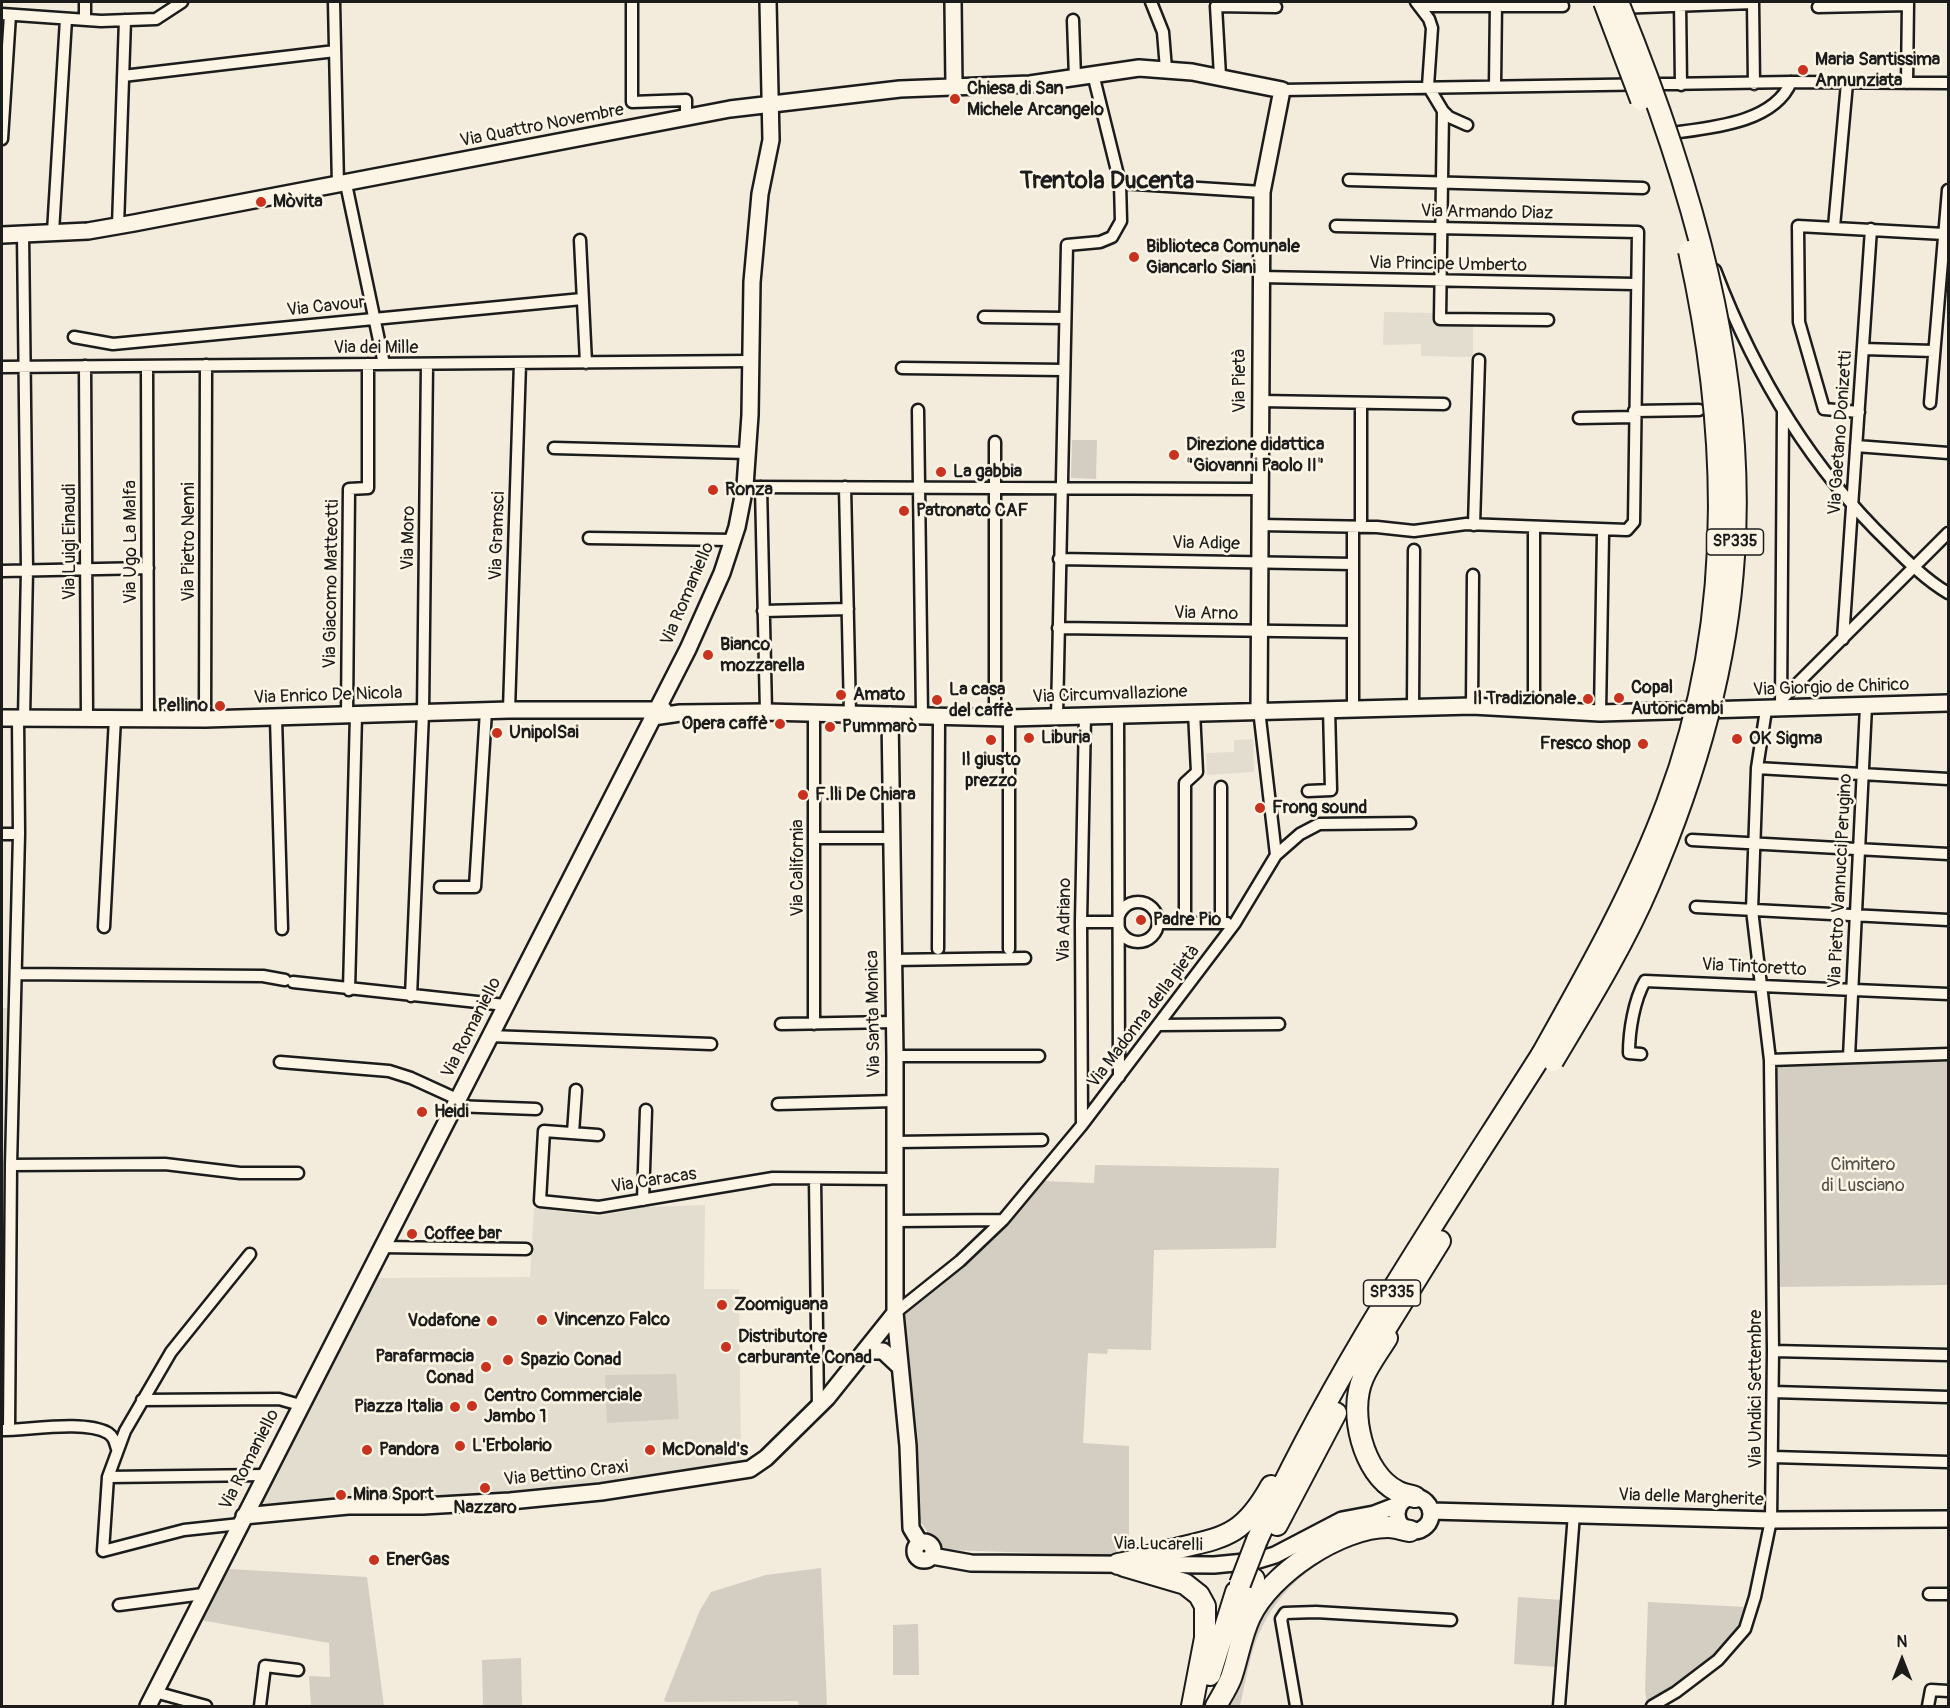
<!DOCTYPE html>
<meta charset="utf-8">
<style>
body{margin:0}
#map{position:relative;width:1950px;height:1708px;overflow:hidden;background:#f3ecdd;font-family:Pangolin,sans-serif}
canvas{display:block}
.frame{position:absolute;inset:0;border:3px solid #1c1c1c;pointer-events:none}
.north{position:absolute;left:1872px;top:1630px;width:60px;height:60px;-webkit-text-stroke:4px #fcf5e5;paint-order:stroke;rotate:0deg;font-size:16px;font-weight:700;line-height:24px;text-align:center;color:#1c1c1c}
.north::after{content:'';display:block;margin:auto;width:21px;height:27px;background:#1c1c1c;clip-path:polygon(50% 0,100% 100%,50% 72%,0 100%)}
</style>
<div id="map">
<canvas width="1950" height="1708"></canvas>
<div class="frame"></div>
<div class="north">N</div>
</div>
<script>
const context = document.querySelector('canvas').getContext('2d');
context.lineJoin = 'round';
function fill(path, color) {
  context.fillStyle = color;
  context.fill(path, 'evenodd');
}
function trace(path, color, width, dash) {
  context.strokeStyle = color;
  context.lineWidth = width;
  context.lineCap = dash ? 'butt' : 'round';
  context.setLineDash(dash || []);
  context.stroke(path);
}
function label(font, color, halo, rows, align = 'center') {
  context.font = font + ' Pangolin,sans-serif';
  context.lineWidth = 5;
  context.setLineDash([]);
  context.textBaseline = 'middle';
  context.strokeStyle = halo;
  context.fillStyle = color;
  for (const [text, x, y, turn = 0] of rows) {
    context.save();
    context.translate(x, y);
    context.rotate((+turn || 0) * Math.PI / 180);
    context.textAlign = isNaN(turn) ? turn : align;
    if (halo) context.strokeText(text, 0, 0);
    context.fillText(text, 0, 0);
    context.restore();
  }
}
fill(new Path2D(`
 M1384 312 1434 313 1435 323 1473 324V357L1421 356V344L1383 345Z
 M1253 739 1254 772 1207 775 1206 753 1234 752V740Z
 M2 1008H10L7 1166H2Z
 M705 1205 704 1289H739L741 1466 510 1497 263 1507 258 1500 375 1278 530 1277 534 1208 598 1216 646 1207Z`), '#e3ddcf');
fill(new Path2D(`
 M1072 440H1097L1096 479 1071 478Z
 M1948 1060V1285L1778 1287 1777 1066Z
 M1095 1165 1279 1168 1276 1248 1154 1250 1151 1350 1108 1349 1107 1354 1088 1353 1083 1443 1129 1446V1556L948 1550 935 1543 918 1518 915 1442 902 1316 989 1239 1043 1181 1094 1183Z
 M676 1374 679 1419 607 1423 605 1375Z
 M1375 1535C1326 1554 1285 1581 1262 1627 1250 1650 1246 1681 1240 1706H1222L1266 1598 1327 1551Z
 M821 1568 827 1706H799L798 1701 666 1702 664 1700 700 1610 711 1592 766 1575Z
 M229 1569 367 1577 384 1706H311L309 1676 330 1677 329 1643 200 1620Z
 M1518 1597 1562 1600 1557 1667 1514 1664Z
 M1648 1602 1746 1607C1732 1651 1687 1683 1647 1704L1645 1690Z
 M918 1624 919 1675H893V1625Z
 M521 1658 522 1706H483L482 1660Z`), '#d3cec1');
const street = new Path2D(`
 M334 2 338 185
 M632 2V102L686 100V118
 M1151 2 1163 32 1166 69
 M1416 2 1429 19 1432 28 1428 86
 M1680 2 1681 85
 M1753 2 1754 84
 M1419 6H1563
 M1818 7 1908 5
 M1617 8 1753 3
 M2 14 101 21 156 19 182 2
 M85 19V2
 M1073 20 1075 78
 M123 76 335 51
 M1220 76 1216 6 1276 7
 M1907 83 1908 2
 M1428 86 1443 111 1440 319 1548 320
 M1495 86 1496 2
 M1282 90 1791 82 1948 83
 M1443 111 1449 117 1467 125
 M1665 134C1705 128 1773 125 1791 82
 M2 139 10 15
 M1349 180 1643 188
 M1120 183 1262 192
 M346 184 384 364
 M118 226 125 20
 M1834 227 1847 83
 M53 232 66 19
 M23 234 27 570 24 718
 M580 240 586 363
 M1715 270C1754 373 1809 466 1889 543 1907 561 1926 580 1948 593
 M1260 277 1635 284
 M984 317 1064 318
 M74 337 113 344 582 299
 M1863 349 1934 351
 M85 366 87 718
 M147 366 148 718
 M2 367 751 361
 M902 368 1063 370
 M1260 401 1444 404
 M1361 403V527
 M1930 403 1948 190
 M918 410 922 716
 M1634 411 1699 410
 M1859 412 1824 409 1799 322 1798 226 1944 234
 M1579 418 1635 417
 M995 442V718
 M1856 446 1948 453
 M554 448 747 453
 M744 487 1259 489
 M761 487 766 712
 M845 487 850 714
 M1259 525 1377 527 1414 531 1466 524 1627 530 1634 522 1638 232 1336 226
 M1474 525 1479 360
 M589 538 732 540
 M1059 559 1353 564
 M2 571 148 568
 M763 611 848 609
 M1058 628 1353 632
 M1843 639 1871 229
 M1781 700 1948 533
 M1413 706 1414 550
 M1472 706 1473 575
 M1353 708V527
 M1781 709 1783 412
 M509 710 520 363
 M1534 710V527
 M814 713V1024
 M1600 713 1603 534
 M1118 714 1119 1077
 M347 715 349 489 368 488V364
 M1057 716 1067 245 1100 242 1112 237 1121 221 1120 183 1093 74
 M276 718 282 929
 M205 719 206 365
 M1757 768 1948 779
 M1221 787V923
 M1308 791 1331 790 1329 708
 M2 834H19
 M814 838H893
 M1692 840 1948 854
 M1276 855 1300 834 1319 824 1410 823
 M440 887H475L486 711
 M1118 922a20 20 0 1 1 40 0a20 20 0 1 1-40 0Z
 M1696 907 1948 920
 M1081 922H1118
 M1158 923H1227
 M1185 923V783L1197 772 1194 712
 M104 927 115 718
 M938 949 939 717
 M1009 949V718
 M892 960 1025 958
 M17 974 263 976 285 980
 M293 982 505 1005
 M349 990 356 715
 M411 996 423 713 427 364
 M781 1024 894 1022
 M1158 1025 1279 1024
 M489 1036 711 1044
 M1641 1054 1629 1053C1629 1031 1634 1000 1645 981L1948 994
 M895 1056H1039
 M1849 1057 1866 706
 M1770 1060 1948 1054
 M280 1062 389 1071 411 1078 457 1099
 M778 1104 895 1101
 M453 1106 536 1109
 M1082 1125 1081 922 1085 715
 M573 1133 576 1090
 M598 1135 544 1131 540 1201 599 1207 773 1178 896 1179
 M895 1142 1042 1140
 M11 1165 165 1164 240 1173H298
 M815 1179 818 1407
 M643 1200 646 1110
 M896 1221 1003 1220
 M381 1247 526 1249
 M895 1313 960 1261 1003 1220 1082 1125 1235 923 1276 855 1259 710
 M1773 1351 1948 1355
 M1773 1392 1948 1397
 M142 1400 279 1399 300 1405
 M2 1430C29 1430 84 1420 108 1433 114 1437 115 1442 117 1449
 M9 1430 11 1165 19 834 18 718
 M1773 1457 1948 1462
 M108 1477 265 1475
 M240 1524 184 1530 103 1551 108 1477 125 1431 171 1352 250 1254
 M1929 1594H1948
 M119 1605 203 1594
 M155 1692 206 1706
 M260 1706 265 1666 298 1670
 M1296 1706 1281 1619 1285 1613 1316 1612 1451 1620
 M1559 1706 1574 1514
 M1652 1706 1676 1692 1718 1660 1745 1629 1755 1597 1771 1520 1773 1351 1770 1060 1752 910 1757 768 1766 710
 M1928 1706 1931 1690 1948 1691`);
const secondary = new Path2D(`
 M953 2 954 86
 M2 235 88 231 134 223 730 109 900 89 1030 84 1139 68 1192 72 1282 90 1262 192 1259 710
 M890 715 895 1056V1313L908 1446 911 1528 920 1543
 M653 717 680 713 766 712 1009 718 1472 706 1600 713 1948 703
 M2 718 205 719 509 710H664
 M866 1351H883L900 1367
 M1397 1514a17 17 0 1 1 34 0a17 17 0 1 1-34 0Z
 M1431 1511 1771 1520 1948 1519
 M244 1516 348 1506H423L510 1501 601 1492 750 1469 766 1458 827 1398 895 1313
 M915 1551a9 9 0 1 1 18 0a9 9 0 1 1-18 0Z
 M932 1556 971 1563 1214 1565 1255 1561 1275 1555 1342 1520 1374 1514 1400 1504
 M148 1706 688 649 722 573 737 527 745 486 750 415 752 282 760 194 771 140 768 2`);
const highway = new Path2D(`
 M1387 1338C1379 1351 1369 1364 1363 1378 1348 1412 1363 1474 1397 1491 1402 1494 1409 1495 1415 1497
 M1375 1346 1440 1241
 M1277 1525 1336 1413
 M1257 1540C1334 1369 1442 1212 1542 1054
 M1118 1564C1137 1561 1149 1555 1167 1551 1221 1537 1241 1540 1271 1486
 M1124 1566 1185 1584 1199 1595 1205 1606V1638L1192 1706
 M1241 1615 1254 1579
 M1210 1675 1236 1592
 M1216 1706C1221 1697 1227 1688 1231 1678 1238 1658 1241 1636 1250 1617 1270 1574 1340 1527 1388 1527 1395 1527 1403 1530 1410 1531`);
trace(street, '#1c1c1c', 15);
trace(secondary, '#1c1c1c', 20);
trace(highway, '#1c1c1c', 24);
trace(street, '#fcf5e5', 10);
trace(secondary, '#fcf5e5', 15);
trace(highway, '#fcf5e5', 20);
const highwayBridge = new Path2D(`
 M1604 2 1641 100
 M1542 1054C1588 972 1634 891 1667 803 1735 624 1730 435 1689 251
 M1553 1061C1587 1004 1623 946 1649 885 1694 781 1727 669 1734 556 1747 365 1689 176 1618 2
 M1240 1584 1257 1540`);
trace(highwayBridge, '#1c1c1c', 24, []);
trace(highwayBridge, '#fcf5e5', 20);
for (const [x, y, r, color] of [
 [1803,70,6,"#c8321e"],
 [955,99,6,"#c8321e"],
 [261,202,6,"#c8321e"],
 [1134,257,6,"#c8321e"],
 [1174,455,6,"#c8321e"],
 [941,472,6,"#c8321e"],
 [713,490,6,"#c8321e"],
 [904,511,6,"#c8321e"],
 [708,655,6,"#c8321e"],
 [841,695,6,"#c8321e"],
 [1619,698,6,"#c8321e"],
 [1588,699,6,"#c8321e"],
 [937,700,6,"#c8321e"],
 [220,706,6,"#c8321e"],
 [780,724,6,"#c8321e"],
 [830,727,6,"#c8321e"],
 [497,733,6,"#c8321e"],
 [1029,738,6,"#c8321e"],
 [1737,739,6,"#c8321e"],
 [991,740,6,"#c8321e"],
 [1643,744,6,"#c8321e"],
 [803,795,6,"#c8321e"],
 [1260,808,6,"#c8321e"],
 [1141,920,6,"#c8321e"],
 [422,1112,6,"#c8321e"],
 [412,1234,6,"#c8321e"],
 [722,1305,6,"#c8321e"],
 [542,1320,6,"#c8321e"],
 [492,1321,6,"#c8321e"],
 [726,1347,6,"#c8321e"],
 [508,1360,6,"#c8321e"],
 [486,1367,6,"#c8321e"],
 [472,1406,6,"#c8321e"],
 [455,1407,6,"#c8321e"],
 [460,1446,6,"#c8321e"],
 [367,1450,6,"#c8321e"],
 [650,1450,6,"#c8321e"],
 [485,1488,6,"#c8321e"],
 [341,1495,6,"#c8321e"],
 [374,1560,6,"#c8321e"]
]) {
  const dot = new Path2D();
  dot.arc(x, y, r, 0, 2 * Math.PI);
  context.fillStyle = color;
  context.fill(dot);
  trace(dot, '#fcf5e5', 2);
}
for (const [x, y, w] of [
 [1735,542,57],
 [1392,1293,57]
]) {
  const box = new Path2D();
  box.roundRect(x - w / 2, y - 13, w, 26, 4.5);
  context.fillStyle = '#fcf5e5';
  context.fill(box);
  trace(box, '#1c1c1c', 1.5);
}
label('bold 16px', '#1c1c1c', null, [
 ["SP335",1735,542],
 ["SP335",1392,1293]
]);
label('bold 18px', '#1c1c1c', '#fcf5e5', [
 ["Maria Santissima",1815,60],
 ["Annunziata",1815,81],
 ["Chiesa di San",967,89],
 ["Michele Arcangelo",967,110],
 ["Mòvita",273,202],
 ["Biblioteca Comunale",1146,247],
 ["Giancarlo Siani",1146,268],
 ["Direzione didattica",1186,445],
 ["\"Giovanni Paolo II\"",1186,466],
 ["La gabbia",953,472],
 ["Ronza",725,490],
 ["Patronato CAF",916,511],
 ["Bianco",720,645],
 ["mozzarella",720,666],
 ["Copal",1631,688],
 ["Autoricambi",1631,709],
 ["La casa",949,690],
 ["del caffè",949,711],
 ["Amato",853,695],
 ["Il Tradizionale",1576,699,"right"],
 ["Pellino",208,706,"right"],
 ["Opera caffè",768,724,"right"],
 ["Pummarò",842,727],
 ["UnipolSai",509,733],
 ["Liburia",1041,738],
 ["OK Sigma",1749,739],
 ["Fresco shop",1631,744,"right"],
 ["Il giusto",991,760,"center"],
 ["prezzo",991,781,"center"],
 ["F.lli De Chiara",815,795],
 ["Frong sound",1272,808],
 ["Padre Pio",1153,920],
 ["Heidi",434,1112],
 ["Coffee bar",424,1234],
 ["Zoomiguana",734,1305],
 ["Vincenzo Falco",554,1320],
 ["Vodafone",480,1321,"right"],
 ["Distributore",738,1337],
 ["carburante Conad",738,1358],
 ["Parafarmacia",474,1357,"right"],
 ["Conad",474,1378,"right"],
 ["Spazio Conad",520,1360],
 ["Centro Commerciale",484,1396],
 ["Jambo 1",484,1417],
 ["Piazza Italia",443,1407,"right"],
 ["L'Erbolario",472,1446],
 ["Pandora",379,1450],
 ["McDonald's",662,1450],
 ["Mina Sport",353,1495],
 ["Nazzaro",485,1508,"center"],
 ["EnerGas",386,1560]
], 'left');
label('18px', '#1c1c1c', '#fcf5e5', [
 ["Via Quattro Novembre",542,126,-11],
 ["Via Armando Diaz",1487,213,1],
 ["Via Principe Umberto",1448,265,1],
 ["Via Cavour",326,307,-6],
 ["Via dei Mille",376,348],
 ["Via Pietà",1240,381,-90],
 ["Via Gaetano Donizetti",1841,433,-86],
 ["Via Gramsci",498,536,-88],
 ["Via Moro",409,538,-89],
 ["Via Luigi Einaudi",70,542,-90],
 ["Via Ugo La Malfa",131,542,-90],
 ["Via Pietro Nenni",189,542,-90],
 ["Via Adige",1206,544,1],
 ["Via Giacomo Matteotti",332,584,-89],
 ["Via Romaniello",688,594,-67],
 ["Via Arno",1206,614,1],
 ["Via Giorgio de Chirico",1831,688,-2],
 ["Via Circumvallazione",1110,695,-2],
 ["Via Enrico De Nicola",328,696,-2],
 ["Via California",798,868,-90],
 ["Via Pietro Vannucci Perugino",1841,881,-87],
 ["Via Adriano",1065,920,-89],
 ["Via Tintoretto",1754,968,3],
 ["Via Santa Monica",874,1014,-91],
 ["Via Madonna della pietà",1144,1017,-53],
 ["Via Romaniello",472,1028,-63],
 ["Via Caracas",654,1181,-9],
 ["Via Undici Settembre",1756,1389,-90],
 ["Via Romaniello",250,1460,-63],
 ["Via Bettino Craxi",566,1474,-6],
 ["Via delle Margherite",1691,1498,2],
 ["Via Lucarelli",1158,1545,1]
]);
label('18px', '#53514e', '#fcf5e5', [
 ["Cimitero",1863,1165],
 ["di Lusciano",1863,1186]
]);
label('bold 24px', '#1c1c1c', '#fcf5e5', [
 ["Trentola Ducenta",1107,182]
]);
</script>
